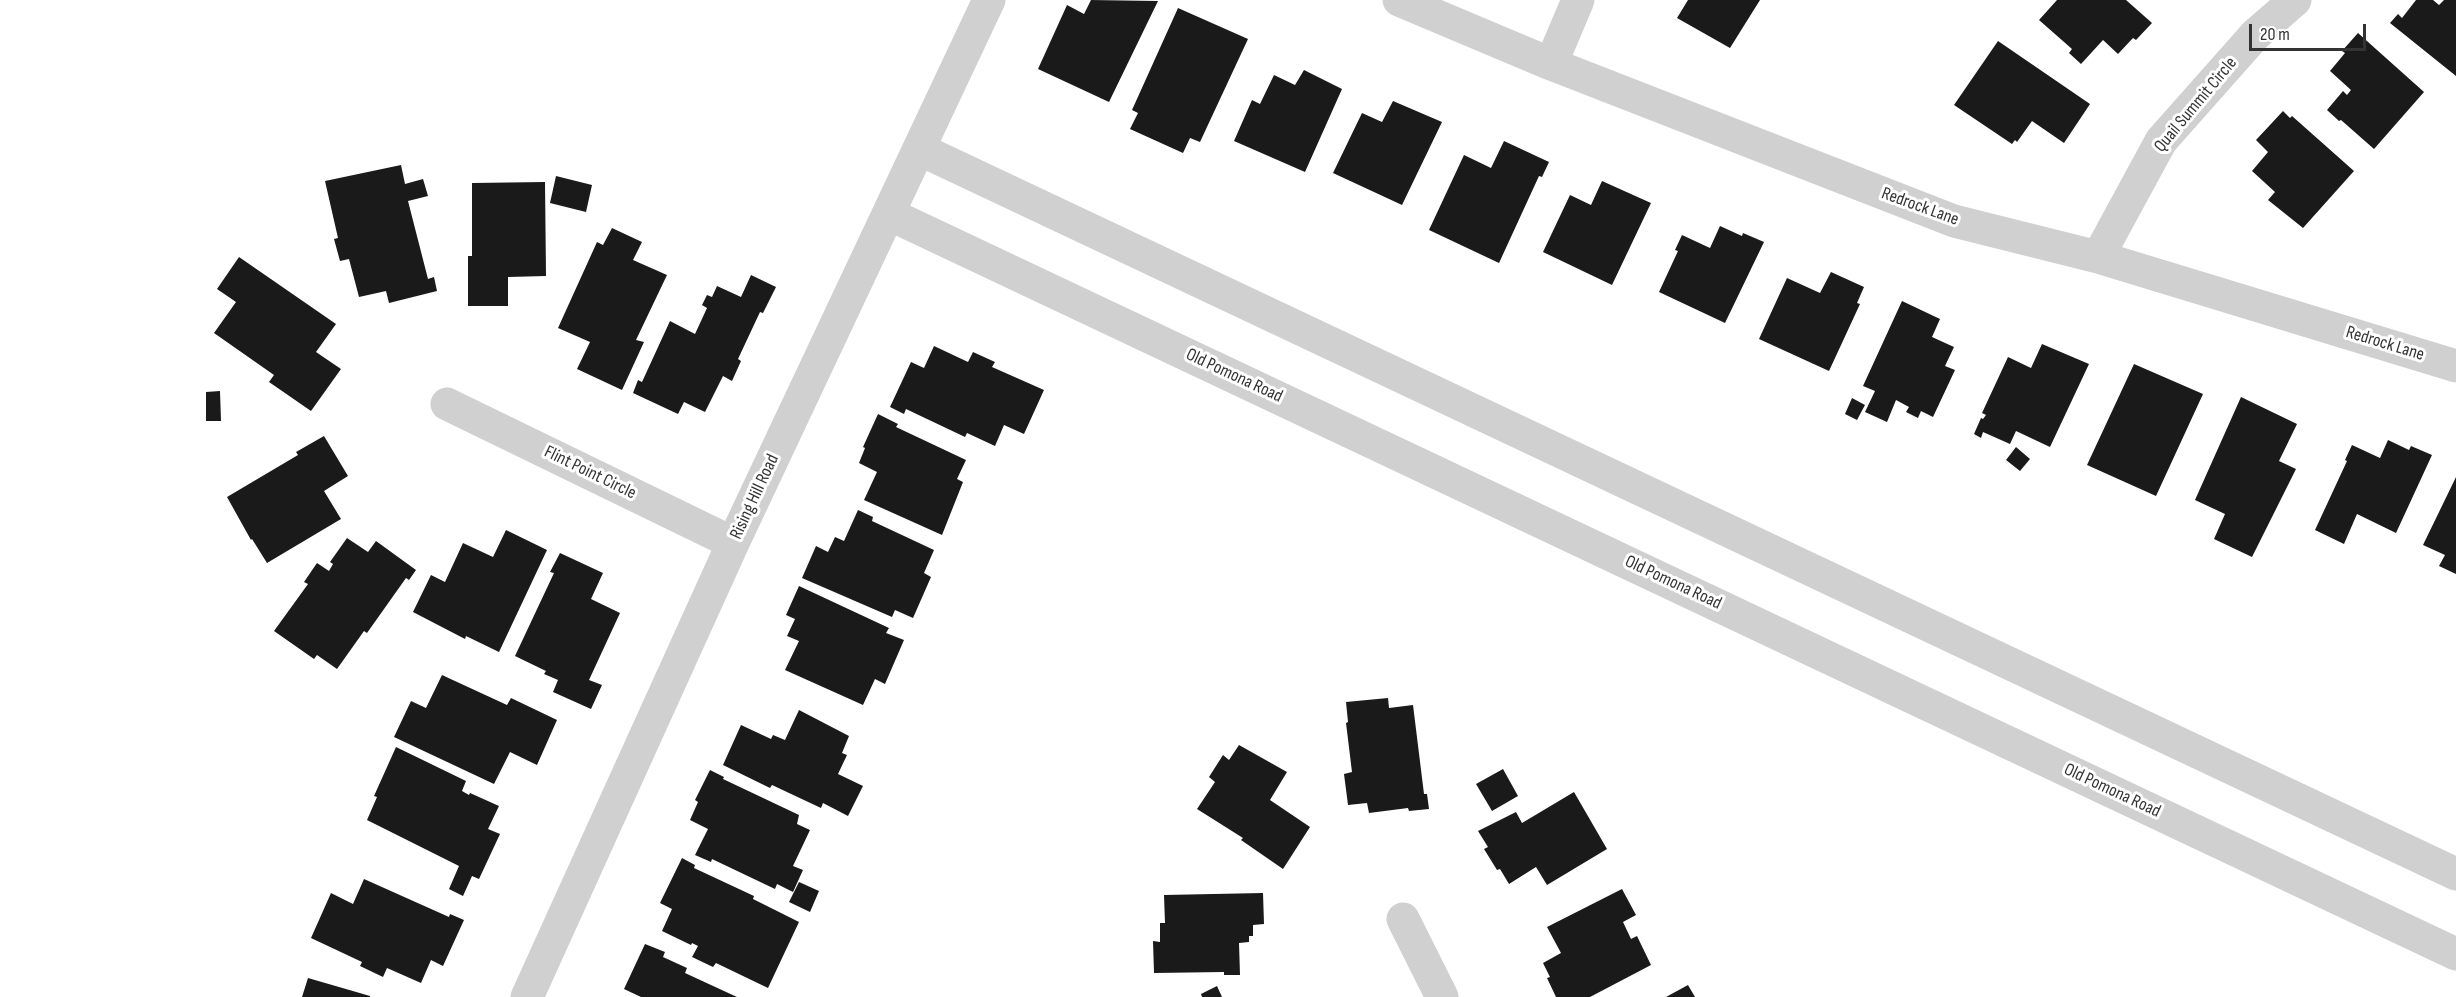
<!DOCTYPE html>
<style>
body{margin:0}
#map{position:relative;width:2456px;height:997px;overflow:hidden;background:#fff;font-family:"Sofia Sans Condensed",sans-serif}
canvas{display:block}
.scale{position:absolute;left:2249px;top:24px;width:117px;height:27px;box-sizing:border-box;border:3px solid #333;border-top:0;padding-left:8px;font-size:18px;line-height:21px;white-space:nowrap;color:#333;-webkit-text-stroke:4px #fff;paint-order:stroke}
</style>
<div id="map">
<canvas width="2456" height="997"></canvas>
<div class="scale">20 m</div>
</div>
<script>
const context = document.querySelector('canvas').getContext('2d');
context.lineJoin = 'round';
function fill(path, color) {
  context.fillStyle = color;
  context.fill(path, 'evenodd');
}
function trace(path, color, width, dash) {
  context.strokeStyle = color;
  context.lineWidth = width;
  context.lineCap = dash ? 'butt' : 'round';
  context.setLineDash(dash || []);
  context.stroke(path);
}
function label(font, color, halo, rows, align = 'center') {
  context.font = font + ' "Sofia Sans Condensed",sans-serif';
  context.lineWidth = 6;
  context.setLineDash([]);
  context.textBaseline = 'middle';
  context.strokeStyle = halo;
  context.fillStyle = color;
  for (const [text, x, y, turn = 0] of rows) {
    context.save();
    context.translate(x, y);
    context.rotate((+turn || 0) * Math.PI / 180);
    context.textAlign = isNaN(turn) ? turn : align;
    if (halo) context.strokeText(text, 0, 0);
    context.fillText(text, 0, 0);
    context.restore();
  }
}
fill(new Path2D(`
 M1091 0 1158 1 1109 102 1038 69 1067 5 1084 14Z
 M1688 0H1760L1730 48 1677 18Z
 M2057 0H2126L2152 23 2136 40 2133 38 2118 54 2103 40 2081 64 2069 53 2072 49 2039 20Z
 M2416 0H2433L2439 5 2444 0H2456V76L2390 23 2398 14 2402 18Z
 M1178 8 1248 39 1200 142 1190 138 1183 153 1130 129 1138 113 1132 110Z
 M2358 33 2424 92 2374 149 2341 120 2339 121 2327 110 2343 91 2347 95 2351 90 2330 71 2345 53 2342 51Z
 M1998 41 2090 104 2064 143 2032 121 2017 142 2015 140 2012 144 1954 105Z
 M1304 70 1342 89 1305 172 1234 141 1252 100 1260 104 1274 75 1295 85Z
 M1393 101 1442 122 1402 205 1333 173 1362 113 1382 122Z
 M2283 111 2290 118 2292 116 2354 171 2303 228 2268 200 2275 192 2252 171 2268 152 2256 140Z
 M1504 141 1549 162 1542 177 1539 176 1499 263 1429 230 1464 155 1491 168Z
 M401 165 405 184 423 179 428 196 408 201 428 279 434 277 437 291 389 303 386 291 359 297 349 259 340 261 334 239 338 238 325 181Z
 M556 176 592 185 586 212 550 203Z
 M1602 181 1651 203 1612 285 1543 252 1570 195 1591 205Z
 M545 182 546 276 508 277V306H468V256H472V183Z
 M1720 226 1742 236 1743 233 1764 242 1725 323 1659 292 1678 251 1675 250 1682 235 1710 248Z
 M612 228 642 242 633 260 667 275 636 340 644 342 622 390 577 369 590 342 558 328 597 242 603 245Z
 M239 257 336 324 316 352 341 369 311 411 269 382 274 375 214 333 236 302 217 289Z
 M1831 272 1864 287 1857 303 1860 304 1829 371 1759 339 1787 278 1820 293Z
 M751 275 776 287 763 313 760 312 738 359 741 361 732 381 723 376 705 412 684 402 678 414 633 393 638 380 642 382 670 321 695 334 707 308 702 305 707 295 712 297 717 286 741 297Z
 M1902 301 1940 319 1932 337 1954 347 1945 366 1955 370 1933 417 1921 411 1918 418 1906 412 1909 407 1896 400 1887 422 1865 412 1875 391 1863 386Z
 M2042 344 2089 364 2050 447 2016 431 2010 444 1983 432 1981 438 1974 434 1981 418 1983 419 1986 415 1982 413 2008 357 2031 368Z
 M934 346 968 362 973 352 995 362 992 367 1044 390 1024 434 1004 425 995 446 967 433 965 437 906 409 904 414 890 407 911 362 924 368Z
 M2134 364 2203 394 2156 496 2087 465Z
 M220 391 221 421H206V392Z
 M2241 397 2297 424 2279 461 2296 469 2252 557 2214 539 2225 514 2195 500Z
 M1852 398 1865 405 1857 420 1845 414Z
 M878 414 898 424 896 427 966 460 957 479 963 482 942 535 864 500 877 472 859 463 865 448 863 447Z
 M324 436 348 476 324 491 341 519 267 563 252 539 251 540 227 497 298 455 296 452Z
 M2388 440 2409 450 2411 446 2432 455 2396 533 2357 514 2344 544 2315 530 2347 461 2345 460 2352 445 2380 458Z
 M2016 447 2030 459 2020 471 2006 460Z
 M2456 477V574L2439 566 2445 555 2423 545Z
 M858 510 873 517 872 521 934 550 924 573 931 577 913 618 895 610 892 617 802 578 816 546 828 552 835 537 844 541Z
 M506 530 547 550 499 652 466 636 465 639 413 612 431 575 445 582 463 543 493 557Z
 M347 538 368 552 376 541 416 570 409 580 406 578 367 633 364 631 337 669 317 655 314 659 274 631 308 584 304 582 317 563 329 571 333 564 330 562Z
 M560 553 603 573 591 599 620 613 589 680 602 685 591 709 553 692 558 680 544 674 546 671 515 656 554 573 550 572Z
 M799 586 889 628 886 633 904 640 885 684 875 679 863 705 785 670 799 641 787 636 795 619 786 615Z
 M442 675 507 705 511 698 557 720 537 765 510 752 494 784 394 737 411 701 426 708Z
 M1388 698 1389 708 1413 705 1424 794H1427L1429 809 1409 811 1408 808 1369 813 1367 803 1348 805 1344 774 1352 772 1346 723 1348 722 1346 702Z
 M799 710 849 736 842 753 847 755 838 774 863 786 848 816 823 803 821 808 772 785 770 788 723 765 741 725 771 739 773 735 785 740Z
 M1239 745 1287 772 1270 800 1310 827 1283 869 1241 840 1243 838 1197 809 1215 782 1209 777 1223 755 1229 760Z
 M396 747 466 781 462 791 469 795 470 793 499 806 488 829 500 834 479 879 472 876 463 896 449 889 459 866 367 820 377 797 374 796Z
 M1503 769 1518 796 1492 811 1476 784Z
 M710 770 724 777 723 779 799 815 797 824 810 830 793 866 803 870 793 892 777 884 775 889 712 859 711 862 695 855 708 829 690 820 698 802 695 800Z
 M1574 792 1607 849 1547 885 1536 867 1509 884 1500 869 1497 870 1484 849 1488 847 1478 831 1516 812 1522 823Z
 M682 858 695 865 694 868 754 896 753 899 799 922 768 988 716 963 713 967 692 957 698 946 692 943 691 945 662 931 672 909 660 903Z
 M364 879 449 917 450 914 464 920 443 966 431 960 421 983 387 968 383 977 360 966 362 962 311 938 331 893 353 904Z
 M799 882 819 891 810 912 789 902Z
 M1622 889 1636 915 1623 922 1631 939 1637 936 1651 965 1590 997H1556L1547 978 1550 977 1543 963 1561 953 1547 927Z
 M1263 893 1264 924 1253 925V936H1249V942L1239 943 1240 975H1224V972L1154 973 1153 941 1160 942V923H1165L1164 895Z
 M645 944 665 952 663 957 687 968 685 973 737 997H641L624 989Z
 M308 978 370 996V997H302Z
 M1688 985 1695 997H1666Z
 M1217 986 1222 997H1202L1201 994Z`), '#1a1a1a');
trace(new Path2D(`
 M1399 0 1551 64 1954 221 2098 257 2456 366
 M1551 64 1578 0
 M919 149 2456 874
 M889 214 2456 954
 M2098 257 2161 141 2255 35 2295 0
 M447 404 733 543
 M1403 919 1442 997
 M527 997 733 543 989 0`), '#d0d0d0', 33);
label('18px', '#333', '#fff', [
 ["Quail Summit Circle",2196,105,-50],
 ["Redrock Lane",1920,207,20],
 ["Redrock Lane",2385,344,17],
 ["Old Pomona Road",1234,376,25],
 ["Flint Point Circle",590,473,26],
 ["Rising Hill Road",755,497,-65],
 ["Old Pomona Road",1673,583,25],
 ["Old Pomona Road",2112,791,25]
]);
</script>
